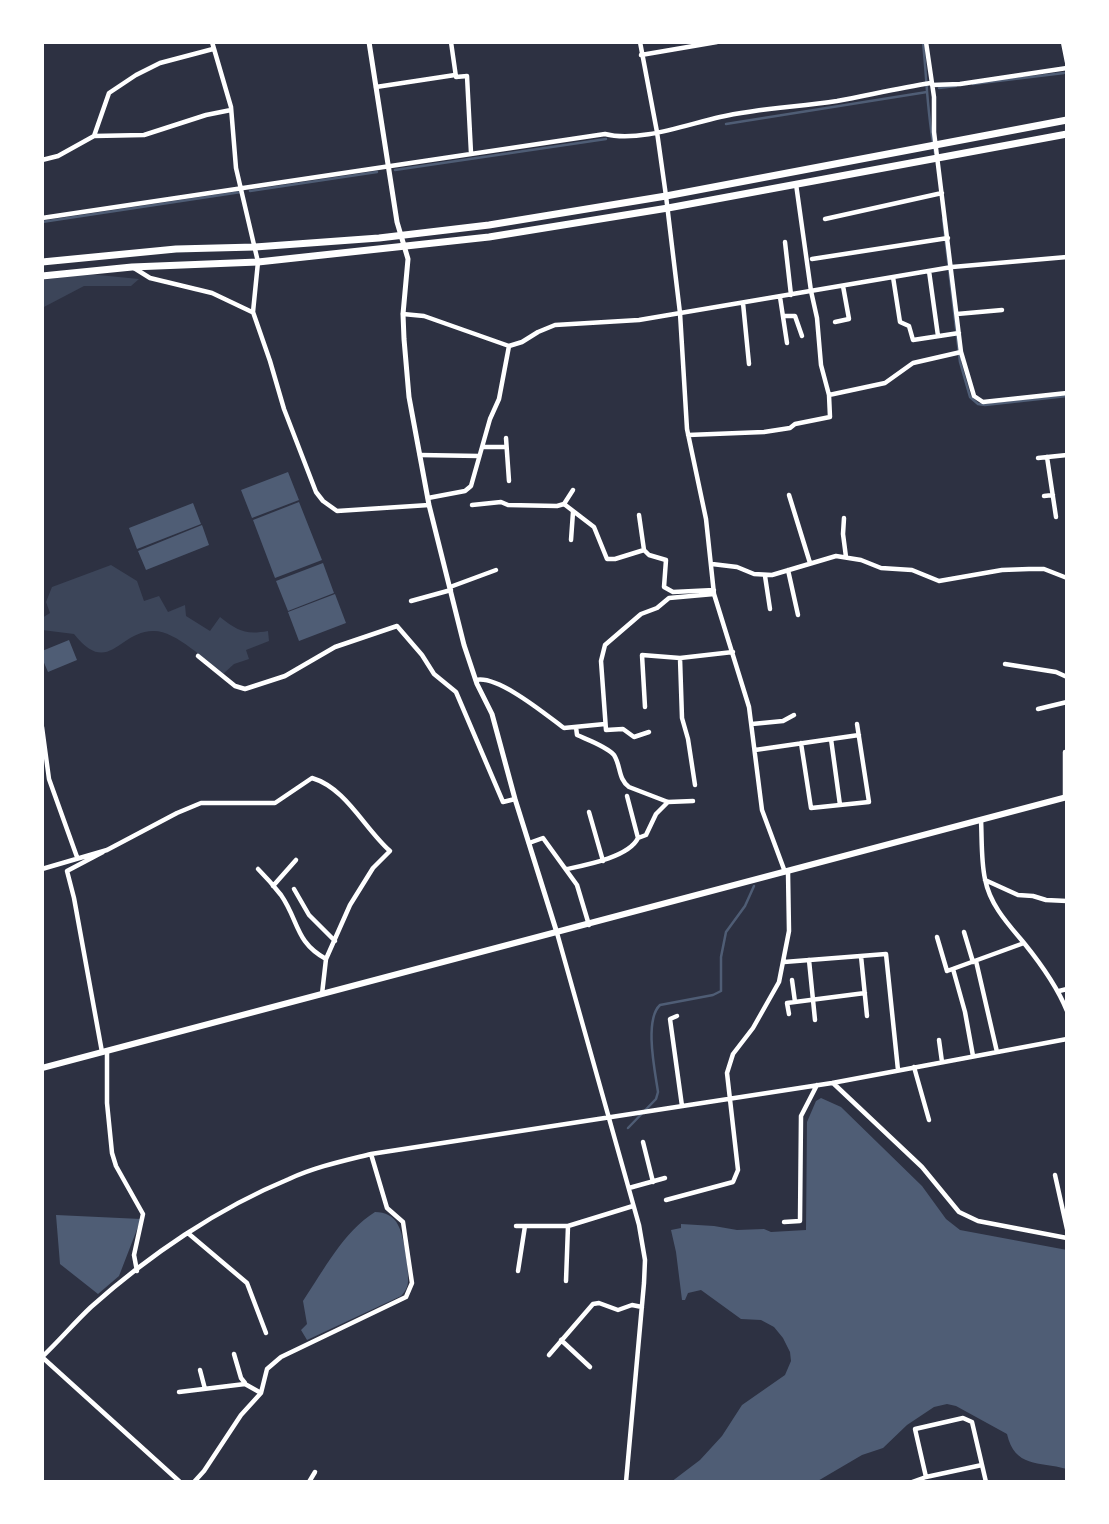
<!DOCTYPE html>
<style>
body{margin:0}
#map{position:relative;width:1109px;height:1524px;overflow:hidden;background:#2d3142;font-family:Commissioner,sans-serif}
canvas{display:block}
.frame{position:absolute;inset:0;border:44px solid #fff;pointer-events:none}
</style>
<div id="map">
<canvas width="1109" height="1524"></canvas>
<div class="frame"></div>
</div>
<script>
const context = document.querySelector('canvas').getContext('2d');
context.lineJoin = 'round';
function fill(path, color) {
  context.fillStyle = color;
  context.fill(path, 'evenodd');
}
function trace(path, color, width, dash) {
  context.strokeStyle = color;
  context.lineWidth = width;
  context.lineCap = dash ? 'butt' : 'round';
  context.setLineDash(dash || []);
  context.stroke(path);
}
fill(new Path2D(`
 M88 274 139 279 131 286H84L42 308V280Z
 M111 565 137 581 144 601 159 596 168 612 185 605 186 616 210 631 220 617C238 631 245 635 268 631L269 641 246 650 249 659 234 664 223 674C206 661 176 631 154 631 119 630 109 678 74 634L42 630V618L50 613 46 602 52 587Z`), '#3c4559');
fill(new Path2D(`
 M288 472 299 500 252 518 241 490Z
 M299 502 322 560 275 578 253 520Z
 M193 503 201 524 137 549 129 528Z
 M202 525 209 545 146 570 138 551Z
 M323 563 334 593 288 611 276 581Z
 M335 594 346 623 299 641 288 612Z
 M69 640 77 660 48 672 42 658V651Z
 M821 1098 841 1107 922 1186 946 1219 960 1230 1067 1250V1469C1038 1461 1015 1468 1007 1434L956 1406 947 1404 934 1407 907 1425 883 1448 862 1455 816 1482H671L700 1460 722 1436 742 1405 785 1375 791 1361 790 1352 783 1338 774 1327 761 1320 741 1319 701 1290 688 1293 685 1300H682L676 1252 671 1230 681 1228V1224L714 1226 737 1230 764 1229 771 1232 806 1230 807 1122 816 1101Z
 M375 1212C385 1212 394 1216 398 1225 404 1235 409 1270 408 1281 408 1287 405 1292 401 1296L307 1340 301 1330 307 1324 303 1301C324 1270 343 1232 375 1212Z
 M56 1215 141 1219 119 1276 98 1294 60 1264Z`), '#4f5d75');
trace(new Path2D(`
 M923 42C927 79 927 117 935 153
 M973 84 1064 73
 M939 88 956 86
 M726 124 927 92
 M395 170 606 139
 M250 191 377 172
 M943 219 960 362 970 397 978 404 985 405 1067 396
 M42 222 241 192
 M628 1128 656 1099 658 1092C655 1071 644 1020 660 1005L713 995 721 991V957L726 932 745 906 754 886`), '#4f5d75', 2.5);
trace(new Path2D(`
 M212 42 231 107 236 168 258 262 253 312 270 361 284 409 316 492 323 501 337 511 429 505
 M451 42 456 77 467 76 471 153
 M640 42 657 132 666 196 680 313 687 429 706 519 714 594 749 707 762 810 785 872
 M926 42 934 97V132L961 352 974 396 983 402 1067 393
 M1063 42 1067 62
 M641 55 717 42
 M932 85 960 84 1067 68
 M376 87 455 75
 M94 136 144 135 206 115 231 110
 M42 160 58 156 94 136 109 93 136 75 160 63 213 49
 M42 218 605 134C638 143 688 124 720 117 758 108 798 107 837 101 869 95 900 88 931 83
 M825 219 942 193
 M785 242 791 295
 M812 259 948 238
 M134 268 150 278 212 293 252 312
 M929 271 938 336
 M893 277 900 322 909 326 913 340 959 333
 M780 297 787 343
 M743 303 749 364
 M403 314 424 316 509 346 522 342 538 332 555 325 639 320 952 267 1067 257
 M957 314 1002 310
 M783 316H795L802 336
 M835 322 849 319 843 286
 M829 395 885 383 913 363 961 352
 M688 435 764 432 790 428 795 424 830 417 829 395 821 365 817 318 811 291 796 184
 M506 438 509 481
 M482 447H506
 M420 455 479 456
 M1047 457 1056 517
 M1038 458 1067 455
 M789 495 810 563
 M1044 496 1053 495
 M428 498 465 491 471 486 490 419 499 399 509 346
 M564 504 573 490
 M472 505 501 502 508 505 557 506 564 504 594 527 607 559H615L644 550 649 555 666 560 664 587 673 592 714 590
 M639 515 644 550
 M844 518 843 534 846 557
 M571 540 573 512
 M712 564 737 567 754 574 772 575 836 556 861 560 881 568 912 570 939 581 1002 570 1029 569H1044L1067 578
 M788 570 798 615
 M765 576 770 609
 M450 587 496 570
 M411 601 451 590
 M198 656 235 686 245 689 285 676 335 647 397 626 422 655 434 674 456 692 503 802 515 799
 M680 658 682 718 688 739 695 785
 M1005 664 1056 672 1067 677
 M476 680C498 675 545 714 564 728L605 724
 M645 707 642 655 680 658 733 652
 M1038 709 1067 702
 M752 724 783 721 794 715
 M42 727 49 779 77 857
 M576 727 577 735C588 740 606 746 614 755 621 766 618 779 629 787L668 802 693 801
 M649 732 634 737 623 729 606 730 601 661 605 645 641 614 657 608 669 598 714 594
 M831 739 840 805
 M801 743 811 808 869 802 857 724
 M755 750 859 735
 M1065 752V798
 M589 812 603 861
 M981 820C982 839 981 861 985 879 990 905 1008 924 1024 943 1041 964 1057 986 1067 1011
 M638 838 646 835 656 814 668 802
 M529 843 543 838 577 885 589 925
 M42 869 107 850 177 813 201 803H275L312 778C346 788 364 828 390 851L373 868 350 905 326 959 322 994
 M258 869C266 877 274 886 281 895 299 921 295 942 326 959
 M567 869C586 865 629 857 638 838L627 796
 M985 880 1018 895 1033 896 1046 900 1067 901
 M273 886 296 860
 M294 889 309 915 335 941
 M964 932 973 962
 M557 933 639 1225 645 1260 644 1283 626 1482
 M937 937 947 971 1024 943
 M861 956 867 1016
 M809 960 815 1020
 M976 961 997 1052
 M784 962 886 954 898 1070
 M953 969 965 1012 973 1056
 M792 980 795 1002
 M1059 991 1067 989
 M789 1014 787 1003 865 993
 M677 1016 670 1019 682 1106
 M939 1040 942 1062
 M107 1051V1103L112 1153 116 1166 143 1214 134 1255 137 1271
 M102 1052 74 898 67 871 103 852
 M914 1067 929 1120
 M833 1083 922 1167 959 1212 978 1221 1067 1238
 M643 1142 653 1182
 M1055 1175 1067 1229
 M629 1188 665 1178
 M666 1200 733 1182 738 1170 727 1073 733 1054 753 1028 779 982 789 931 788 872
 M784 1222 800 1221 801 1116 817 1085
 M516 1226H568L633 1206
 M189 1234 247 1283 266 1333
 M518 1271 525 1226
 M566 1281 568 1226
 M561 1340 590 1367
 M234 1354 241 1378 245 1383
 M549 1355 593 1304 599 1303 618 1310 632 1305 642 1307
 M200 1370 205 1389
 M179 1392 245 1384 261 1393
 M926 1477 915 1429 963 1418 972 1422 986 1482
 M180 1482 42 1357C59 1341 74 1323 91 1307 148 1256 218 1208 289 1179 315 1167 343 1161 371 1154L832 1083 1067 1039
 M194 1482 204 1471 241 1415 261 1393 267 1369 281 1357 406 1297 412 1283 403 1222 387 1208 371 1154
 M309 1482 315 1472
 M912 1482 926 1477 982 1465`), '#fff', 4.5);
trace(new Path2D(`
 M369 42 397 222 408 259 403 314 404 339 409 397 429 505 464 645 477 684 492 714 515 799 557 933`), '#fff', 5);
trace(new Path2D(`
 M42 1068 1067 797`), '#fff', 6);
trace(new Path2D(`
 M42 262 176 249 255 247 379 238 489 225 666 196 1067 120
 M42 276 132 267 258 262 489 237 668 208 1067 134`), '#fff', 7);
</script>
